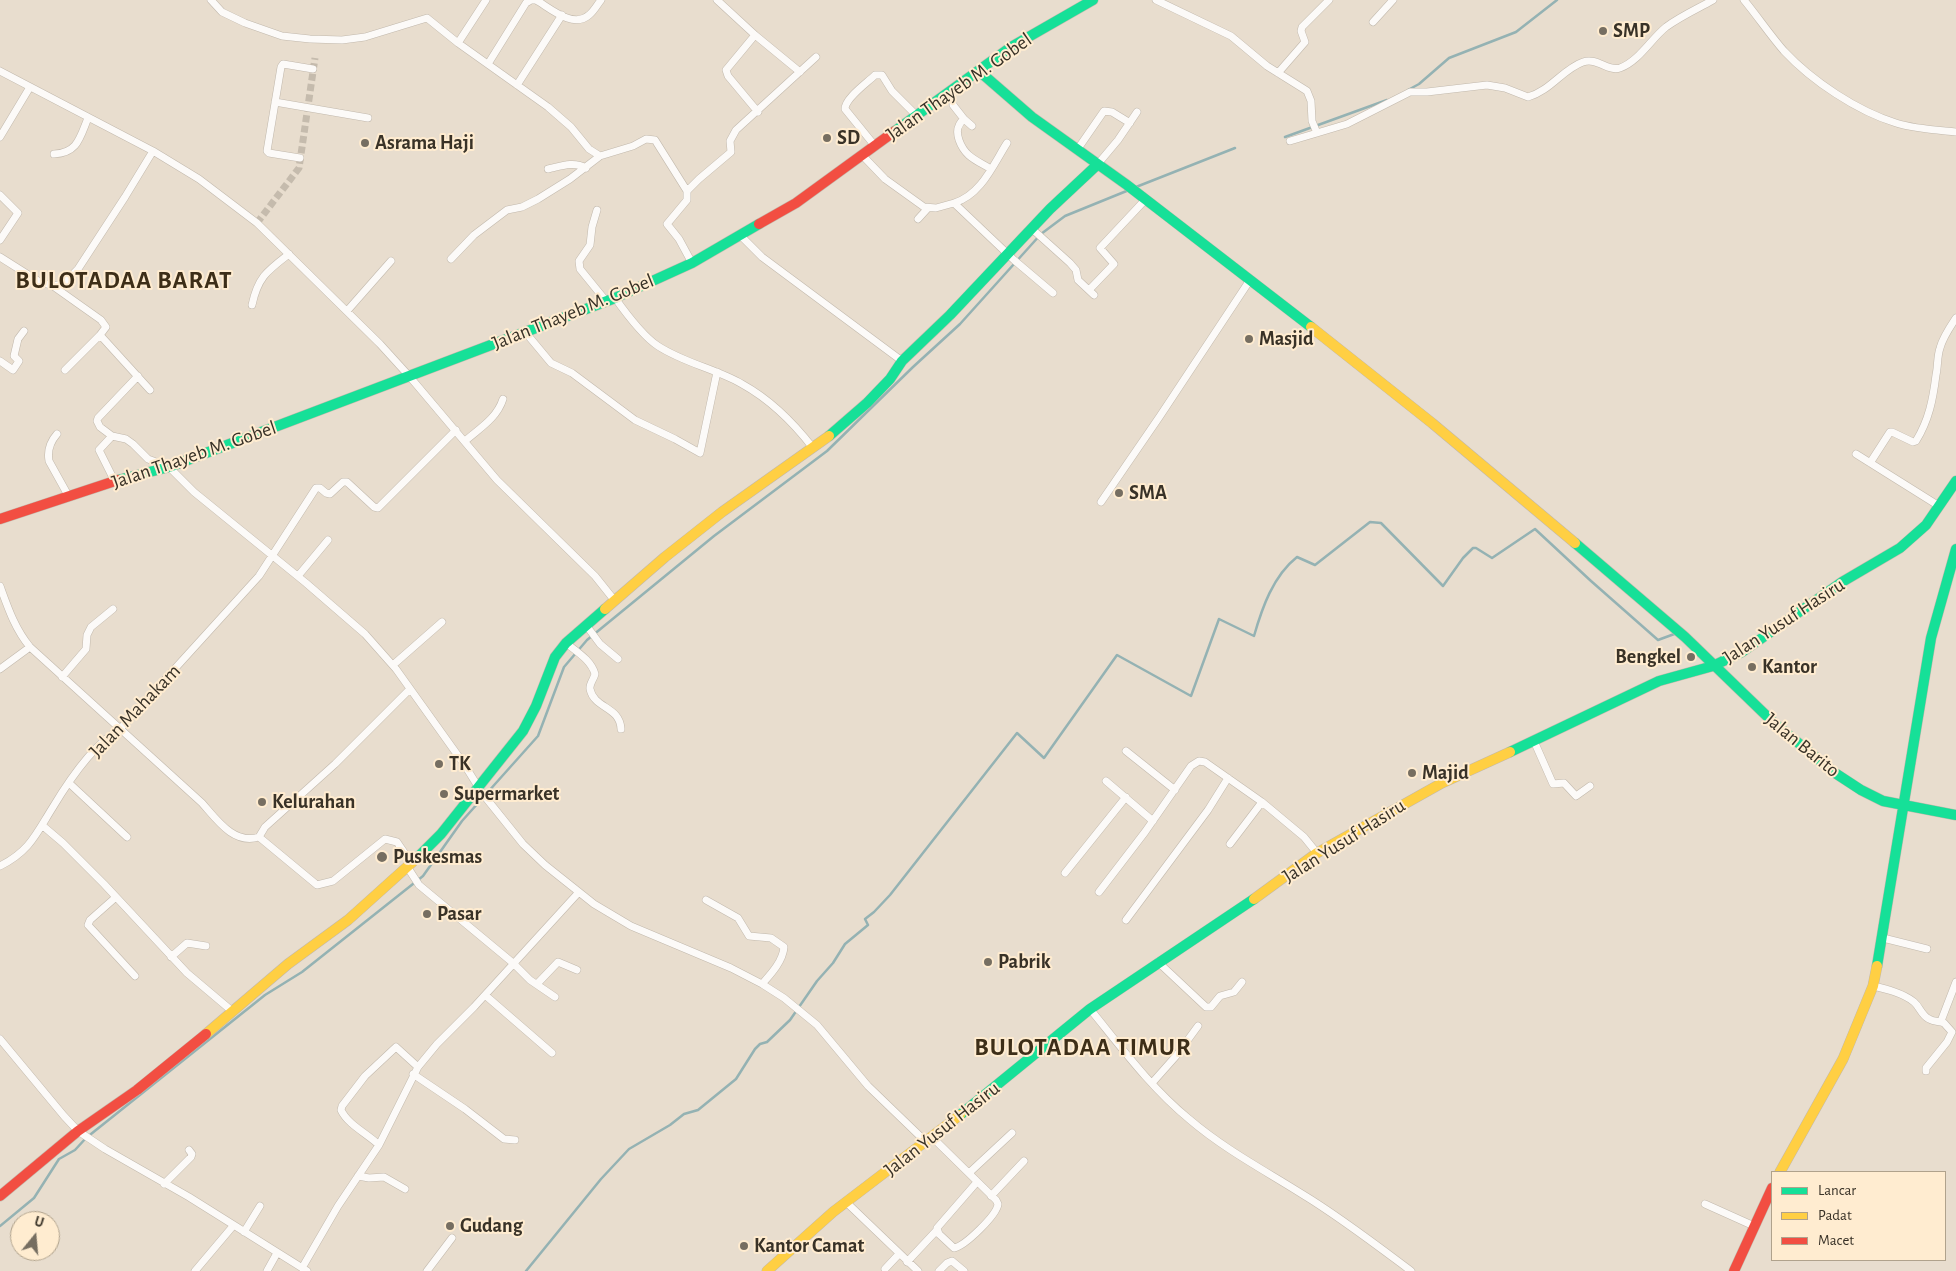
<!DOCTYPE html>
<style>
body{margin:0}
#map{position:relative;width:1956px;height:1271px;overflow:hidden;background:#e8ddce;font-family:"Alegreya Sans",sans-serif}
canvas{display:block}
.legend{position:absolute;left:1771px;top:1171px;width:175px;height:90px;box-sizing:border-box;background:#ffecd0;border:1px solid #b0a28c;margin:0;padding:6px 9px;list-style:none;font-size:15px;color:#393227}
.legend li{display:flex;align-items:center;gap:10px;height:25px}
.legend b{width:25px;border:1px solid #b0a28c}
.north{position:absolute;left:10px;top:1211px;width:50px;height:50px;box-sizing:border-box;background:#ffecd0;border:1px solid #b0a28c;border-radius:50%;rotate:17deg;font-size:14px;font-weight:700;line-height:20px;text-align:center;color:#393227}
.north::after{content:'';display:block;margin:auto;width:18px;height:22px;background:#766e61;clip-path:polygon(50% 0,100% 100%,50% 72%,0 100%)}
</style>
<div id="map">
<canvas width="1956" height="1271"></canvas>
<ul class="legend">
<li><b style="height:6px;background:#16e098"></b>Lancar</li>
<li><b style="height:6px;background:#ffcf43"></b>Padat</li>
<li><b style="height:6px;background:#f24e42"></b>Macet</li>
</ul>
<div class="north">U</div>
</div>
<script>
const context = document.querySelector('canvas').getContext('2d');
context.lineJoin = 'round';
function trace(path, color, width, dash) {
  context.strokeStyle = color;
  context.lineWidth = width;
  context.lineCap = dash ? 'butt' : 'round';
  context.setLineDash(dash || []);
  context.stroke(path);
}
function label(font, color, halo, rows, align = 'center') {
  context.font = font + ' "Alegreya Sans",sans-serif';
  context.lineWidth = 4;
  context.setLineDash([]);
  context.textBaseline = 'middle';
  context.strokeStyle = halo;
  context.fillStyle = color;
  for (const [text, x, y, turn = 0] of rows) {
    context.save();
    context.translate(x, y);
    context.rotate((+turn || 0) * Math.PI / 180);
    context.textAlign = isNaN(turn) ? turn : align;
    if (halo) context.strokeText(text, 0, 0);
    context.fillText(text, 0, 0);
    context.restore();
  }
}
trace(new Path2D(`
 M1408 90 1419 84 1449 58 1516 32 1557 0
 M1285 137 1387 100
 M1136 187 1235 148
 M0 1226 34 1198 59 1159 75 1150 86 1138 265 995 302 972 423 876 462 821 538 736 564 667 587 640 714 536 827 451 913 367 960 324 1041 234 1065 216 1129 190
 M526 1271 601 1179 629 1149 670 1125 684 1114 698 1110 736 1079 755 1049 760 1044 767 1042 790 1020 817 981 833 963 845 944 868 925 865 919 874 912 890 895 1017 733 1044 758 1117 655 1191 696 1219 619 1254 636C1262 608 1273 576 1297 557L1315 565 1370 522 1381 523 1443 586 1463 558 1473 548H1476L1492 558 1535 529 1591 581 1658 640 1677 633`), '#94b2b3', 2.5);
trace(new Path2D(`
 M257 223 299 168 315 58`), '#c5bbad', 7, [7, 3.5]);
const street = new Path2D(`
 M211 0 222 12 245 23 282 36 310 39 342 40 365 37 427 18 458 43 548 107 571 127 589 149 600 156 633 146 646 139 655 140 687 191 699 179 731 152 730 141 736 130 816 57
 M532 0H536C550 8 573 29 589 15 594 11 597 5 601 0
 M717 0 755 35 800 72
 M1156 0 1231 36 1267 66 1307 91 1311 101 1312 121 1317 133 1347 124 1410 92H1427L1487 85 1505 88 1528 97C1550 91 1563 69 1583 62 1597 57 1608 72 1620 68 1639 61 1651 39 1666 27 1681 16 1697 9 1713 0
 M1744 0C1758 17 1770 35 1784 51 1812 81 1857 111 1896 123 1915 129 1936 130 1956 132
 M1373 22 1393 0
 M755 35 726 70 728 76 758 112
 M458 43 486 0
 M488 64 526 3 531 0
 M0 71 153 151 199 179 257 223 380 344 410 377 497 480 595 576 615 601
 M1278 73 1305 42 1301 31 1302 27 1329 0
 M517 85 562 15
 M948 94 953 100V105L964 119C957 125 956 131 959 140 965 157 976 160 991 169
 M275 102 368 118
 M964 119 972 126
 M0 137 30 87
 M1290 141 1317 133
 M875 146 845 109C845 98 867 83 875 75H882L892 91 916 115
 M1077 150 1104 111 1112 112 1130 123
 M54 154C78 153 80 137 88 118
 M862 155 885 179 924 207 936 208 954 203 1014 260 1053 293
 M300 158 269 153 267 151 281 67 283 64 313 69
 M1097 165 1118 140 1137 112
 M548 169C561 166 574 161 586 168
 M687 191V200L667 224 679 239 692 263
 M0 195 18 213 0 240
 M954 203C981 195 993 165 1007 143
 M597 210 592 227 590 245 579 261 580 269 606 301
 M918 219 928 208
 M1031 228 1070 263 1076 270 1078 280 1094 295
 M741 236 762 257 902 361
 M0 257 38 281 53 286 101 320 106 327 100 335 150 390
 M451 259 474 235 507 210 522 207 538 199 570 179 600 156
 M53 286 63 284 78 269 125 197 153 151
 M1089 290 1114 264 1100 248 1145 200
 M615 298C625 312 644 337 658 346 684 363 716 369 742 384 771 400 793 422 813 448
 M252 305C258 277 267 271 289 254
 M347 311 391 261
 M526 333 551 363 572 373 635 420 675 439 700 453 717 372
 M0 361 13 370 19 361 14 356 18 339 24 331
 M65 370 100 335
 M138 376 98 418 97 421 100 427 112 436 126 439 133 444 148 459 169 467 194 492 306 583 365 634 396 669 464 764 482 793 523 844 545 865 594 904 631 926 731 968 762 984 784 998 817 1025 868 1086 925 1141
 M57 434C50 442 47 450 49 461L69 497
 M112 436 99 450 115 482
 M465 441C480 428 497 418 503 399
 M1856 454 1939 506
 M1870 463 1890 432H1892L1913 442 1916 441C1929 420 1933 399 1936 375 1938 366 1937 357 1940 348 1943 337 1950 327 1956 318
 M1101 502 1160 416 1250 280
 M298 576 328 540
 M0 586C8 608 15 629 30 647L202 803C217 820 234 845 259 837L317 885 333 881 385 839 397 842 412 864
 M586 625 600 644 618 659
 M566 643C577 652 591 660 595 674 594 679 589 684 590 689 594 709 620 706 621 729
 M393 665 442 622
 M0 669 30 647
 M62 677 86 649 87 635 91 627 113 609
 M1534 741 1553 784 1564 783 1576 796 1590 786
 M1126 751 1175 790
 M1106 781 1153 821
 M69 783 127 837
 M1262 802 1304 837 1317 853
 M43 826 63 843 104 884 187 973 232 1011
 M259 837 265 827 335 764 410 689
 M0 866C30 851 36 834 53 807 68 782 94 744 120 729L259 576 316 488H320L326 493 330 494 343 482H347L374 507 378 508 456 430
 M408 868 419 885 513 963 530 980 555 997
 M1065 873 1126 797
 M1099 892 1145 832 1191 766 1199 761 1205 762 1262 802 1230 844
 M116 897 90 920 88 925 135 976
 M706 900 738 918 749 936 771 938 784 947C783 961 771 974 762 984
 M1126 920 1208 810 1228 778
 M1883 938 1927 949
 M171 957 187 943 206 946
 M1158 962 1206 1007H1211L1220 996 1234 992 1242 982
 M537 984 558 962 577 970
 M1873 986C1886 989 1903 993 1914 1002 1920 1007 1921 1015 1929 1019 1934 1022 1939 1021 1944 1023L1952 1032 1947 1042 1926 1068V1071
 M485 995 552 1053
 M1090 1009C1121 1047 1151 1088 1189 1119 1224 1149 1264 1170 1302 1194 1340 1217 1375 1244 1411 1271
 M1941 1021 1956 982
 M0 1039 64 1116 78 1131 105 1149 189 1197 307 1271
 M413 1074 465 1109 504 1139 515 1140
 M1152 1083 1176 1056 1198 1026
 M932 1137 996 1200 998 1204C997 1215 965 1246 954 1248L939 1234 937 1228 977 1182
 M379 1145C368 1134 348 1125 341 1110L342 1106 365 1076 396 1047 418 1067
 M969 1173 1012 1133
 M358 1176 369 1178 384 1177 405 1189
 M164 1184 191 1157 192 1154 189 1150
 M991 1196 1024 1161
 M846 1202 918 1271
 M1705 1204 1754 1226
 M244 1232 260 1206
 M907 1262 937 1230
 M302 1268 338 1206 379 1145 418 1067 437 1044 474 1007 579 892
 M885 1269 899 1254
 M195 1271 233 1226
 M267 1271 277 1253
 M427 1271 452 1238
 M939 1271 947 1263 952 1261 964 1271`);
const fast = new Path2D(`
 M979 71 1032 117 1127 185 1311 327
 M895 131 1011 47 1093 0
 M829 436 867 403 890 379 902 361 950 315 1050 209 1097 165
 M118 480 169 467 615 298 692 263 759 224
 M1575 543 1685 637 1774 723 1835 773 1861 790 1883 801 1956 815
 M1510 752 1659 681 1713 666 1742 652 1842 582 1900 548 1926 525 1956 481
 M418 857 441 834 523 731 536 706 555 657 566 643 605 609
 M1877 966 1931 638 1956 549
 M960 1115 1090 1009 1254 899`);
const slow = new Path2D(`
 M1311 327 1432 423 1575 543
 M605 609 665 557 722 512 829 436
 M1254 899 1317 853 1442 783 1510 752
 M206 1034 288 964 348 920 418 857
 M1780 1172 1843 1059 1873 986 1877 966
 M767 1271 833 1212 960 1115`);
const jam = new Path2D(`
 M759 224 796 203 895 131
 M0 519 118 480
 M0 1196 78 1131 137 1090 206 1034
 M1734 1271 1772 1188`);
trace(street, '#c1b8ac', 8);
trace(fast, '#c1b8ac', 11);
trace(slow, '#c1b8ac', 11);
trace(jam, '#c1b8ac', 11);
trace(street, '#fcfaf8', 7);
trace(fast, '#16e098', 10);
trace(slow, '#ffcf43', 10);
trace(jam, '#f24e42', 10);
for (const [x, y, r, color] of [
 [1603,31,5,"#766e61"],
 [827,138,5,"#766e61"],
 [365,143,5,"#766e61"],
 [1249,339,5,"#766e61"],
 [1119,493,5,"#766e61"],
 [1691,657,5,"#766e61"],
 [1752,667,5,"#766e61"],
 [439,764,5,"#766e61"],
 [1412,773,5,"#766e61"],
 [444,794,5,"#766e61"],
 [262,802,5,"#766e61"],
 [382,857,6,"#766e61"],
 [427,914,5,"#766e61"],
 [988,962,5,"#766e61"],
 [450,1226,5,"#766e61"],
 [744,1246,5,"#766e61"]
]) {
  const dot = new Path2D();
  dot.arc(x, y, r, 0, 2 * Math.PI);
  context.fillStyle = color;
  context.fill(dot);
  trace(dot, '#ffecd0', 2);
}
label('bold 20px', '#393227', '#ffecd0', [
 ["SMP",1613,31],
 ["SD",837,138],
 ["Asrama Haji",375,143],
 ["Masjid",1259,339],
 ["SMA",1129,493],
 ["Bengkel",1681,657,"right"],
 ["Kantor",1762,667],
 ["TK",449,764],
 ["Majid",1422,773],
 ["Supermarket",454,794],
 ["Kelurahan",272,802],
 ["Puskesmas",393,857],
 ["Pasar",437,914],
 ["Pabrik",998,962],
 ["Gudang",460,1226],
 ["Kantor Camat",754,1246]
], 'left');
label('20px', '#393227', '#ffecd0', [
 ["Jalan Thayeb M. Gobel",959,87,-35],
 ["Jalan Thayeb M. Gobel",573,312,-22],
 ["Jalan Thayeb M. Gobel",194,455,-19],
 ["Jalan Yusuf Hasiru",1784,621,-33],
 ["Jalan Mahakam",135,711,-46],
 ["Jalan Barito",1802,745,39],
 ["Jalan Yusuf Hasiru",1344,841,-32],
 ["Jalan Yusuf Hasiru",942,1129,-38]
]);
context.letterSpacing = '1px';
label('bold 25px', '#3d2e18', '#ffecd0', [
 ["BULOTADAA BARAT",124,280],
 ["BULOTADAA TIMUR",1083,1047]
]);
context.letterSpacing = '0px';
</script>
